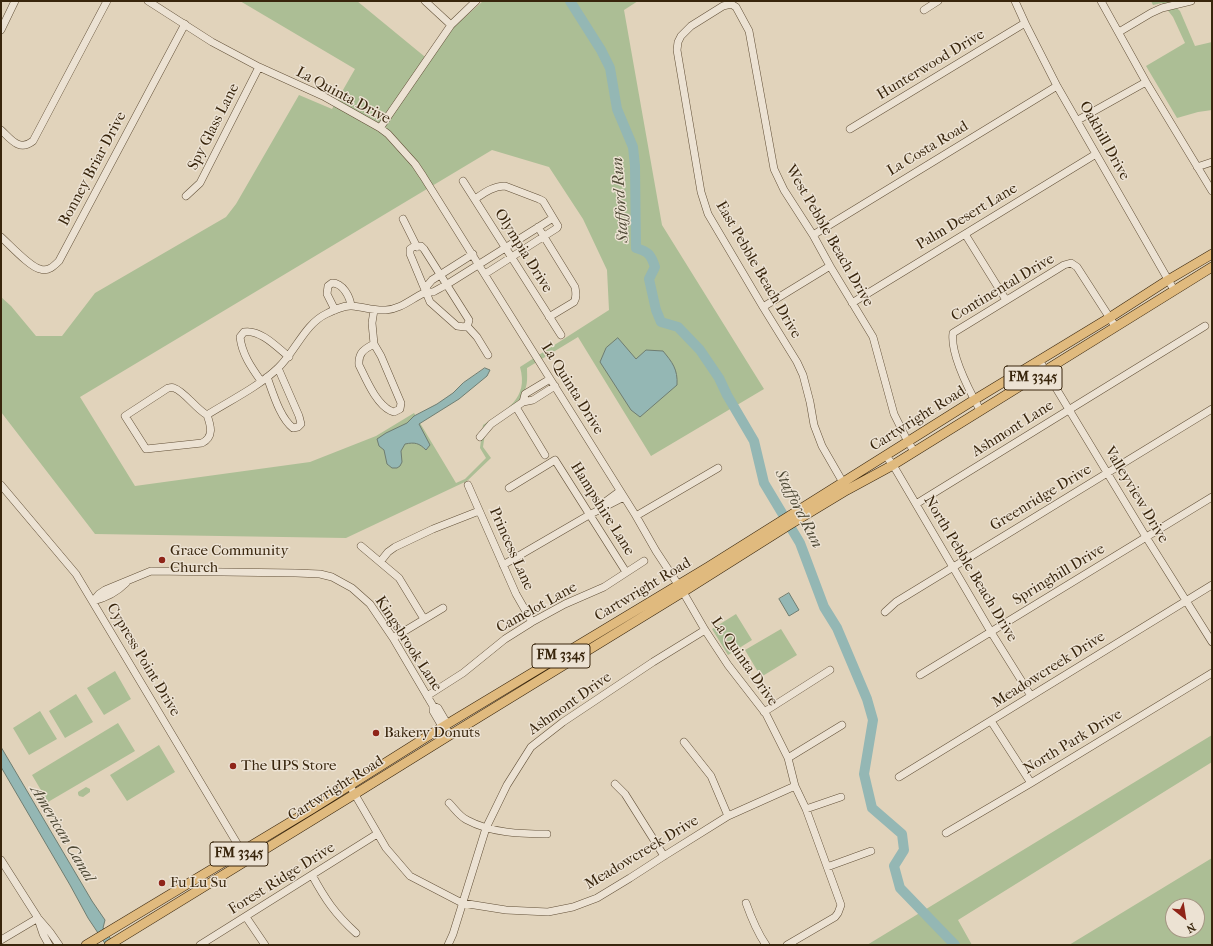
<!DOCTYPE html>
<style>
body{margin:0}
#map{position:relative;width:1213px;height:946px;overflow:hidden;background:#e1d3bb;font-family:"IM FELL French Canon",serif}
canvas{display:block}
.frame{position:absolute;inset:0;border:2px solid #38250c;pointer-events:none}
.north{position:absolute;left:1165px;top:898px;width:40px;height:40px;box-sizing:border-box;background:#ece2d3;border:1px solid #a49683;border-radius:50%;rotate:150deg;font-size:11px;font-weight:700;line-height:16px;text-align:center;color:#38250c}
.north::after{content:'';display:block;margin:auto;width:14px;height:18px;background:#8f2418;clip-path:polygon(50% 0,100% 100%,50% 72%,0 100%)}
</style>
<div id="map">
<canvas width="1213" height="946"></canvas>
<div class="frame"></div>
<div class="north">N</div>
</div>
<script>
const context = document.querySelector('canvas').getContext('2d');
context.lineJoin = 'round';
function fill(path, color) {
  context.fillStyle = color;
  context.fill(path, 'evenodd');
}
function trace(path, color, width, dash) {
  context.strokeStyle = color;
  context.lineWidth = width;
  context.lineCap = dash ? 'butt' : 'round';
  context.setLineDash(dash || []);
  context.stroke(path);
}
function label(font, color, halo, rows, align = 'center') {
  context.font = font + ' "IM FELL French Canon",serif';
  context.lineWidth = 3;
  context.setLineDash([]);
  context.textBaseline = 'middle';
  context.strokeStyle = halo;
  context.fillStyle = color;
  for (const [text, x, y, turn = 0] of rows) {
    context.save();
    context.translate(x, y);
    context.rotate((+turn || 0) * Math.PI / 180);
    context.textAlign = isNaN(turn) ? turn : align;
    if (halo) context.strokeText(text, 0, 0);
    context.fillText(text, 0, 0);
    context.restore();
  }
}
fill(new Path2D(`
 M240 1H357L430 61 454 27 483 1H638L624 10 662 225 764 389 651 456 578 337 527 368C527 375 528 383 525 390 520 405 498 417 486 427L483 447 491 458 467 481 346 538 95 534 1 412V297L11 306 36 336H62L95 293 226 217 236 204 299 95 332 109 355 69ZM492 150 549 167 583 219 607 270 609 310 520 367C529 399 506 410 483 425L480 448 486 458 465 479 456 483 414 413 376 436 310 462 135 486 80 397Z
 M1151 1H1169L1180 11 1195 46 1212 42V110L1198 112 1177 118 1146 66 1185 43 1173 17 1162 3 1153 5Z
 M736 614 752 640 728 655 712 629Z
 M781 629 797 655 761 677 745 650Z
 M115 671 131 699 104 715 87 688Z
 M76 694 93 722 65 738 49 711Z
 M40 711 57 739 29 755 13 728Z
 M118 723 135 751 48 802 32 775Z
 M1212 735V762L958 920 972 945H867Z
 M159 745 175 772 127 801 110 775Z
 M86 787 90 789V792L83 797 79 796 78 794V792Z
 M1212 858V945H1069ZM1173 906H1197V930H1173Z`), '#acbe95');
const water = new Path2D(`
 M618 338 636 359 646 350 663 351C672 362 678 369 677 385L640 417 631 410 600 362 606 348Z
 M485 368 490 370 487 376 459 399 419 424 430 445 426 450C419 443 415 442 405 444L401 451 402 462 400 466 397 468H392L387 464 384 450 379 446 377 439 386 433 407 423 414 416 437 404 453 393 463 383Z
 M789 593 799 610 789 616 779 599Z
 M1 747 92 901 105 920 103 928 115 945H106L88 918 70 885 1 767Z`);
fill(water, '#94b7b4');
trace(water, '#6f7d71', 1);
trace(new Path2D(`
 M570 1 601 50 610 68 617 109 633 147 635 166 636 248C649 252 651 255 655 267L649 279 656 310 661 322 678 327 700 350 719 378 727 395 754 441 764 483 800 543 824 607 837 628 867 699 873 720 864 774 872 808 902 834 904 850 894 866 900 888 955 945`), '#94b7b4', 10);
const minor = new Path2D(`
 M148 1 212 42 259 67 323 96 380 128 388 134 415 164 423 176 636 516 656 551 683 592 705 630 728 665 766 714 788 758 795 786 806 809 841 905 838 913 835 917 787 945
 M425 1 451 25
 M1015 1 1025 23 1057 86 1174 290
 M1101 1 1146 82 1212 191
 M924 10 938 1
 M1 30 15 1
 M1119 32 1151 13 1162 8 1191 1
 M1078 120 1146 82
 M380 128 451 25 476 1
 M850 129 1025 23
 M1 130C11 139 19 152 33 141L107 1
 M1197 167 1212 162
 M463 181 561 335
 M186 196 200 183 259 67
 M475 199C484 193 493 186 505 186L539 199 543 201 558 226 557 228 485 274
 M403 219 417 247
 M538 227 575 287C576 293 577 297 574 302L549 317
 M965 234 1006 300
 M813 235 1057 86
 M1 237C10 245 30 267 40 269 48 272 54 266 59 261L185 24
 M421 246 424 249 469 320 468 324 465 327 457 326 430 302 410 254V249L413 247Z
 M425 292 427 286 432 280 473 254
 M852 303 1096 154
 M763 307 830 266
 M335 310 327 294 328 286 332 283C343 283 350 297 351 306
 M467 326 477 337 488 355
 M374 344C364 349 358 353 359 365 366 379 376 404 391 411L394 412 400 409 401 403 381 356 374 344 372 323 374 310
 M1039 360 1146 537 1212 642
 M267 377C273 393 280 418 293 428L298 427 301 424 299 416 278 368
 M261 381C251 367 242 354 240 337L244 332C260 329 277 347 289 357
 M168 388C170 388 172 387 174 388 184 391 196 409 207 415 211 426 214 437 202 443L146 449 125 416Z
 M523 402 525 394 550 379
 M516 407 545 455
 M980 410C970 392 950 354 953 333L1064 265 1071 263 1077 267 1115 326
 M207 415C231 400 258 387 278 368 295 352 305 324 326 314 334 310 344 305 352 306 364 307 374 311 386 310 401 309 411 299 424 293 427 291 430 292 433 292 437 290 442 287 446 285L553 218
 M480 437 491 424 523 402 533 400 555 386
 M886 456 893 465 991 632 1031 696
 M1 485 76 574 244 855
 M468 485 516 594 532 622
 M845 486 822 446 814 425 810 402 803 375 797 362 763 307 708 214 701 192 677 50 678 42 681 36 691 26 723 6 731 4 736 7 749 31 774 169 784 190 813 235 830 266 873 337 894 414 908 442 914 451
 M509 488 555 460 626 572
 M916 504 1205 326
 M601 505 620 491
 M636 516 718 468
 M361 546 399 578 424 619
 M380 562 388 552 395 547 433 529 479 511
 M503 565 589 515 624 497
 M93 601 99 594 105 590 151 571 296 573 320 574 332 577 352 588 370 604 393 638 433 706V711L440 723 444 726 450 735
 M93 601C106 598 117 592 126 583
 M885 612 896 602 1212 409
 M393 638 443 608
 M920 675 1212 497
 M427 696 463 673 505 639 532 622 565 604 604 587 644 561
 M433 706 438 708 445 720 444 726
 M764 712 830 670
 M991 721 1031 783
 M684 742 711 776 728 816
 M788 758 842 725
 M899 777 1212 585
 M615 784 625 794 664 856
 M350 786 386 848 410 876 462 903 506 910 548 912 573 907 597 898 630 878 664 856 728 816 795 786
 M449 803C454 808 460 817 467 820 491 833 521 834 547 834
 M806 809 841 797
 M946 833 1031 783 1212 673
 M1 860 38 918 50 932 59 945
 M827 867 871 851
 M312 875C325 899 335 914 356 933
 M746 903C751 917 757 932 766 945
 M246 917 265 945
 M39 922 43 934 49 945
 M1 940 38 918
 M200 945 377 834
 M448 945 453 934 486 828 507 785 531 747 563 722 653 662 705 630`);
const major = new Path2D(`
 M86 945 312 809 444 726 708 567 974 400 1109 318 1168 280 1212 254
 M109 945 355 794 450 735 683 592 789 525 847 490 893 465 1212 267`);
trace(minor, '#625038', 8);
trace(major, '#38250c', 10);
trace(minor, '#ece2d3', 7);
trace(major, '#e0ba7e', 9);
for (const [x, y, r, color] of [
 [162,560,4,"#8f2418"],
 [376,733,4,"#8f2418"],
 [233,766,4,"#8f2418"],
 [162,883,4,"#8f2418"]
]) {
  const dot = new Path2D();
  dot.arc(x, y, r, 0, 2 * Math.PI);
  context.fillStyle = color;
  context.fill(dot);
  trace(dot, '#ece2d3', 1.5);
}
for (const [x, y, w] of [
 [1033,378,58],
 [561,656,58],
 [239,854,58]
]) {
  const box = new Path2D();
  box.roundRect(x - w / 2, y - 12, w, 24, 3);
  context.fillStyle = '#ece2d3';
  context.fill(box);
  trace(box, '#38250c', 1);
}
label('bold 14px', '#38250c', null, [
 ["FM 3345",1033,378],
 ["FM 3345",561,656],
 ["FM 3345",239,854]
]);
label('15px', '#38250c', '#ece2d3', [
 ["Hunterwood Drive",931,65,-31],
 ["La Quinta Drive",343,96,28],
 ["Spy Glass Lane",214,127,-63],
 ["Oakhill Drive",1104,141,61],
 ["La Costa Road",928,149,-31],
 ["Bonney Briar Drive",93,169,-62],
 ["Palm Desert Lane",967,217,-31],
 ["West Pebble Beach Drive",829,236,60],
 ["Olympia Drive",523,251,58],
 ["East Pebble Beach Drive",758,270,60],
 ["Continental Drive",1003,288,-31],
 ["La Quinta Drive",572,389,58],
 ["Cartwright Road",918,419,-32],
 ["Ashmont Lane",1013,429,-32],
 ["Valleyview Drive",1136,495,59],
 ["Greenridge Drive",1041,498,-31],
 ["Hampshire Lane",602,509,58],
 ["Princess Lane",511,549,66],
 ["North Pebble Beach Drive",970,569,59],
 ["Springhill Drive",1059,575,-31],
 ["Cartwright Road",643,590,-31],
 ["Camelot Lane",537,608,-29],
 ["Kingsbrook Lane",408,644,57],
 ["Cypress Point Drive",143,660,59],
 ["La Quinta Drive",744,662,55],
 ["Meadowcreek Drive",1049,670,-32],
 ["Ashmont Drive",570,704,-35],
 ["North Park Drive",1073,742,-31],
 ["Cartwright Road",336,789,-32],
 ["Meadowcreek Drive",642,853,-31],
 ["Forest Ridge Drive",282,879,-32]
]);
label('15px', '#38250c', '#ece2d3', [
 ["Grace Community",170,551],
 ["Church",170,568],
 ["Bakery Donuts",384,733],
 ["The UPS Store",241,766],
 ["Fu Lu Su",170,883]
], 'left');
label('italic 16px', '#4f4a36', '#ece2d3', [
 ["Stafford Run",621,200,-94],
 ["Stafford Run",798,509,63],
 ["American Canal",62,834,59]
]);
</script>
